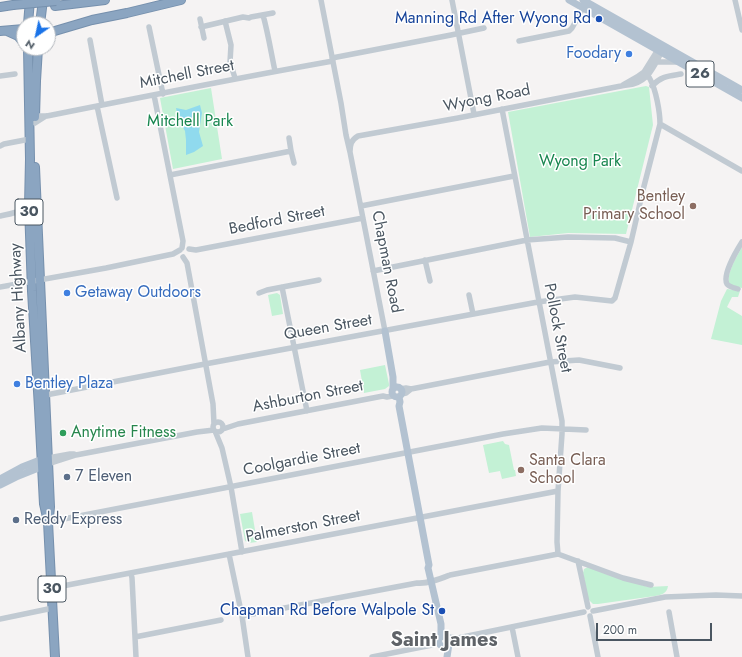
<!DOCTYPE html>
<style>
body{margin:0}
#map{position:relative;width:742px;height:657px;overflow:hidden;background:#f5f3f3;font-family:Jost,sans-serif}
canvas{display:block}
.north{position:absolute;left:16px;top:16px;width:40px;height:40px;box-sizing:border-box;background:#fff;border:1px solid #b7bbc0;border-radius:50%;rotate:214deg;font-size:11px;font-weight:700;line-height:16px;text-align:center;color:#4a5661}
.north::after{content:'';display:block;margin:auto;width:14px;height:18px;background:#1a73e8;clip-path:polygon(50% 0,100% 100%,50% 72%,0 100%)}
.scale{position:absolute;left:596px;top:623px;width:116px;height:18px;box-sizing:border-box;border:2px solid #4a5661;border-top:0;padding-left:5px;font-size:12px;line-height:14px;white-space:nowrap;color:#4a5661;-webkit-text-stroke:3px #fff;paint-order:stroke}
</style>
<div id="map">
<canvas width="742" height="657"></canvas>
<div class="north">N</div>
<div class="scale">200 m</div>
</div>
<script>
const context = document.querySelector('canvas').getContext('2d');
context.lineJoin = 'round';
function fill(path, color) {
  context.fillStyle = color;
  context.fill(path, 'evenodd');
}
function trace(path, color, width, dash) {
  context.strokeStyle = color;
  context.lineWidth = width;
  context.lineCap = dash ? 'butt' : 'round';
  context.setLineDash(dash || []);
  context.stroke(path);
}
function label(font, color, halo, rows, align = 'center') {
  context.font = font + ' Jost,sans-serif';
  context.lineWidth = 3;
  context.setLineDash([]);
  context.textBaseline = 'middle';
  context.strokeStyle = halo;
  context.fillStyle = color;
  for (const [text, x, y, turn = 0] of rows) {
    context.save();
    context.translate(x, y);
    context.rotate((+turn || 0) * Math.PI / 180);
    context.textAlign = isNaN(turn) ? turn : align;
    if (halo) context.strokeText(text, 0, 0);
    context.fillText(text, 0, 0);
    context.restore();
  }
}
fill(new Path2D(`
 M646 86 649 87 653 125 626 234 568 233 530 237 508 112Z
 M211 88 222 159 173 169 160 98Z
 M742 247V288L731 285 728 282C729 269 736 258 742 247Z
 M727 289 740 291 738 297H732L727 307 742 316V345L711 339 721 301Z
 M277 293 280 295 283 314 272 316 268 295Z
 M385 365 389 384V386L385 389 364 393 360 370Z
 M503 441 505 444 509 445 514 470H515L516 476 502 479 500 471 489 473 483 445Z
 M252 512 257 542 249 543 245 541 240 514Z
 M588 567 648 587 668 586C667 593 662 595 655 596L598 604H593L588 599 583 573 584 569Z`), '#c3f1d5');
fill(new Path2D(`
 M200 105 202 113 199 132 203 146 194 152 186 155V140L185 131 179 120 176 108 186 110Z`), '#90daee');
const highway = new Path2D(`
 M55 6 105 0
 M0 7 13 5
 M28 24 30 0
 M40 24 43 0
 M0 31 24 29
 M7 31 18 36 24 43
 M48 33 92 20 127 13 181 0
 M28 48 30 159 29 206 32 291 39 408 44 504 48 522 55 657
 M35 117 36 81 38 48
 M35 167 50 507 49 517`);
trace(highway, '#7690ad', 10);
trace(new Path2D(`
 M321 0 341 103 346 135 350 152 385 331
 M452 0 474 114
 M735 0 742 30
 M263 15C268 33 271 52 275 71
 M200 19 204 38
 M225 21 231 45 230 62 235 78
 M149 27 163 94
 M201 27 243 17 249 18 251 17 273 13
 M90 40 102 105
 M519 41 569 31 572 28 583 8
 M332 58 451 35 484 28
 M657 62H677
 M0 76 15 74
 M623 85 637 77 644 72 659 48
 M652 86C661 76 669 76 681 74
 M154 95 183 241 182 248
 M97 106 117 198
 M502 109 562 421V434L558 491 557 542 558 554
 M35 116H47C142 97 237 78 333 61
 M35 123 46 116
 M660 124 742 171
 M289 138 291 151 294 163
 M0 146 4 144 30 139
 M350 152C350 145 351 140 358 136L458 118 621 86C625 85 629 85 633 84 650 80 656 62 663 49
 M170 175 291 151
 M361 206 514 176
 M0 216C10 214 21 212 29 206
 M189 249 196 250 363 218
 M183 257 187 263 213 404 214 424
 M425 260 430 281
 M373 271 527 240 568 237 615 238 631 242
 M0 287 106 268 173 254 180 250
 M282 287 307 411
 M738 289C735 288 729 287 727 284 722 275 737 250 742 242
 M259 293 267 290 319 280
 M469 295 473 314
 M400 389 406 388 411 389 550 362 579 360 620 368
 M402 394 406 393 411 389
 M46 395 205 364 538 302 575 297 612 301 615 298 631 242 643 190 660 124C660 112 656 90 650 79 649 77 646 74 644 72
 M213 427a5 5 0 1 1 10 0a5 5 0 1 1-10 0Z
 M223 429 238 424 383 396 387 397 392 396
 M215 431 222 448 231 487 242 552
 M48 458 70 454H74
 M48 464 76 455 197 432 214 430
 M48 522 503 434 542 428 586 430
 M229 554 242 616 248 657
 M578 561 588 607
 M131 573 132 578 136 657
 M52 588 558 491
 M593 611 665 597 716 595 742 596
 M669 612 677 657
 M242 616 417 583C428 584 440 579 450 575L558 554 623 578 651 585
 M590 616 598 657
 M0 619 53 608
 M512 627 518 657
 M135 637 221 620
 M447 637 458 638
 M449 643 458 638 584 612
 M372 657 432 645 439 640`), '#c1cad2', 5.5);
trace(new Path2D(`
 M569 0 742 98
 M583 0 742 90
 M385 331 393 377V388
 M392 392a5 5 0 1 1 10 0a5 5 0 1 1-10 0Z
 M399 397 400 402 399 406 429 565 428 568 441 624V637
 M0 479 22 467 45 458
 M0 485 16 477 46 465
 M438.5 641a5.5 5.5 0 1 1 11 0a5.5 5.5 0 1 1-11 0Z
 M447 657 449 644`), '#b3c2d1', 7);
trace(highway, '#8ba5c1', 8);
const highwayBridge = new Path2D(`
 M13 5 56 1`);
trace(highwayBridge, '#7690ad', 10, []);
trace(highwayBridge, '#8ba5c1', 8);
for (const [x, y, r, color] of [
 [599,19,4,"#1a4fb4"],
 [629,54,4,"#3f7fe0"],
 [693,206,4,"#8d6e63"],
 [67,293,4,"#3f7fe0"],
 [17,384,4,"#3f7fe0"],
 [63,433,4,"#2e9e5b"],
 [521,470,4,"#8d6e63"],
 [67,477,4,"#5c6f8a"],
 [16,520,4,"#5c6f8a"],
 [442,611,4,"#1a4fb4"]
]) {
  const dot = new Path2D();
  dot.arc(x, y, r, 0, 2 * Math.PI);
  context.fillStyle = color;
  context.fill(dot);
  trace(dot, '#fff', 1.5);
}
for (const [x, y, w] of [
 [700,74,28],
 [29,212,28],
 [52,589,28]
]) {
  const box = new Path2D();
  box.roundRect(x - w / 2, y - 13, w, 26, 3);
  context.fillStyle = '#fff';
  context.fill(box);
  trace(box, '#4a5661', 1);
}
label('bold 15px', '#4a5661', null, [
 ["26",700,74],
 ["30",29,212],
 ["30",52,589]
]);
label('16px', '#164399', '#fff', [
 ["Manning Rd After Wyong Rd",591,19],
 ["Chapman Rd Before Walpole St",434,611]
], 'right');
label('16px', '#366cbe', '#fff', [
 ["Foodary",621,54,"right"],
 ["Getaway Outdoors",75,293],
 ["Bentley Plaza",25,384]
], 'left');
label('16px', '#4a5661', '#fff', [
 ["Mitchell Street",187,75,-11],
 ["Wyong Road",487,99,-11],
 ["Bedford Street",277,221,-11],
 ["Chapman Road",386,262,79],
 ["Albany Highway",19,298,-93],
 ["Queen Street",328,328,-10],
 ["Pollock Street",557,328,79],
 ["Ashburton Street",308,397,-11],
 ["Coolgardie Street",302,460,-11],
 ["Palmerston Street",303,527,-11]
]);
label('16px', '#17864f', '#fff', [
 ["Mitchell Park",190,122],
 ["Wyong Park",580,162]
]);
label('16px', '#785e54', '#fff', [
 ["Bentley",685,197],
 ["Primary School",685,215],
 ["Santa Clara",529,461,"left"],
 ["School",529,479,"left"]
], 'right');
label('16px', '#27864d', '#fff', [
 ["Anytime Fitness",71,433]
], 'left');
label('16px', '#4e5e75', '#fff', [
 ["7 Eleven",75,477],
 ["Reddy Express",24,520]
], 'left');
label('bold 20px', '#5f6368', '#fff', [
 ["Saint James",444,641]
]);
</script>
